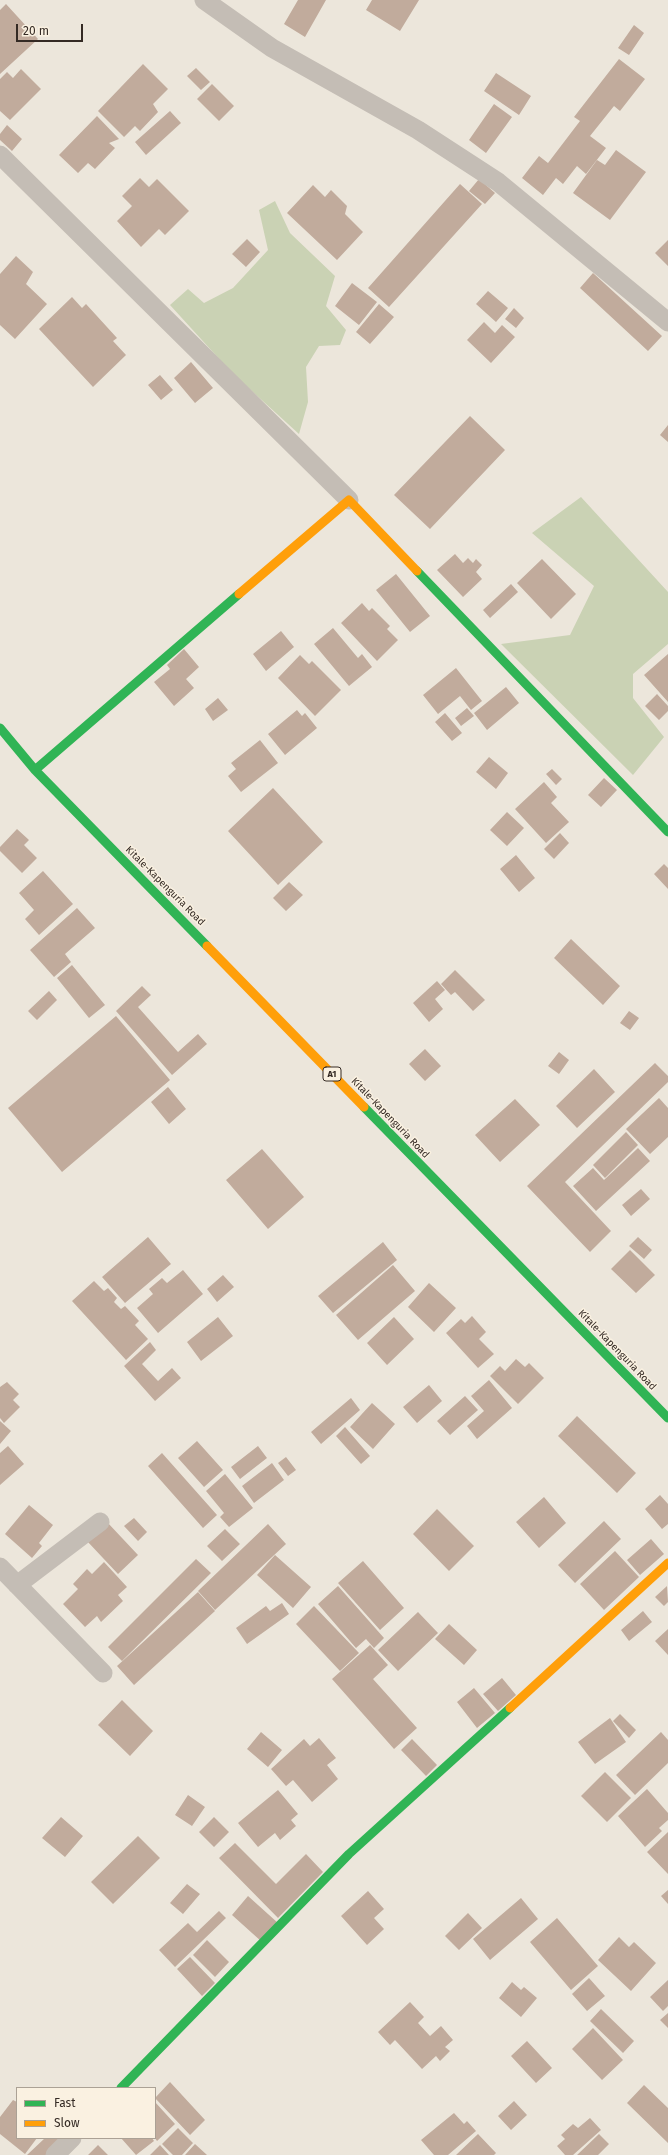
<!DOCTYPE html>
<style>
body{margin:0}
#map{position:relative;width:668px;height:2155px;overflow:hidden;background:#ece6db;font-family:"Fira Sans",sans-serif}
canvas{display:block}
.legend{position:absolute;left:16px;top:2087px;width:140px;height:52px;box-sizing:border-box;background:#faf1e1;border:1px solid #aba195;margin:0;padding:5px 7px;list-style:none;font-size:12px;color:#342a24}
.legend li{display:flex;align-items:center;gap:8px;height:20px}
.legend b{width:20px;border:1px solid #aba195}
.scale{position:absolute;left:16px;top:24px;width:67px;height:18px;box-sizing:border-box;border:2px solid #342a24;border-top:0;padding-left:5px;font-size:12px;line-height:14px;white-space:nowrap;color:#342a24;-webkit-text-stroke:3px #faf1e1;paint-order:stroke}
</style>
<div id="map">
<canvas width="668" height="2155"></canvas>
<ul class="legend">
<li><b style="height:5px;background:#30b455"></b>Fast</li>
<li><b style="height:5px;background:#ff9f0a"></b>Slow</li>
</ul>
<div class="scale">20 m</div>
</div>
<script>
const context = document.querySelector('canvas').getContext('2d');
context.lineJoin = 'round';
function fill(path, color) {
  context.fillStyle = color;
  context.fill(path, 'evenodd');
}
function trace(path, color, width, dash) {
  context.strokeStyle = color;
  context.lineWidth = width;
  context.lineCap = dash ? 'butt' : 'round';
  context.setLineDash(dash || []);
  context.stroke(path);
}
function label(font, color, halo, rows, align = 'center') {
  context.font = font + ' "Fira Sans",sans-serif';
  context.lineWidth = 3;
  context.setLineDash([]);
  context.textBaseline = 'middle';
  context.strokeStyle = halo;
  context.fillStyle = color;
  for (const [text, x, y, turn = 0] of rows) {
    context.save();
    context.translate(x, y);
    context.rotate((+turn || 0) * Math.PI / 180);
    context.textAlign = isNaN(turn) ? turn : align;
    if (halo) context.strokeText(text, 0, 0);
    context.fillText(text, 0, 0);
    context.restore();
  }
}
fill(new Path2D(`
 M275 201 290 233 335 276 326 306 346 330 340 345 319 346 306 367 308 402 299 434 232 373 170 305 188 289 204 303 233 288 268 250 259 210Z
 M581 497 668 592V644L633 674V698L664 737 633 775 501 644 570 635 594 586 532 533Z`), '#cad2b4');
fill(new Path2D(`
 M298 0H326L305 37 284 24Z
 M372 0H419L400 31 366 10Z
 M6 4 38 39 0 74V10Z
 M634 25 644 33 629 55 618 48Z
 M619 59 645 79 620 111 614 106 590 136 606 148 586 174 577 166 563 184 556 178 543 195 522 178 539 156 548 163 580 121 574 117Z
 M143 64 168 89 153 104 158 112 140 131 135 126 124 137 98 111Z
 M196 68 210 82 201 90 187 76Z
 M21 69 41 89 10 120 0 111V79L7 72 13 78Z
 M496 73 531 96 519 115 484 91Z
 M212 84 234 106 219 121 197 99Z
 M494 104 512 117 486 153 469 140Z
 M170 111 181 123 146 155 135 142Z
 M97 116 119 139 109 143 115 148 95 169 88 163 78 173 59 155Z
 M7 125 22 139 12 151 0 140V134Z
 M616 150 646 172 610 220 573 193 597 160 605 165Z
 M140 178 149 187 157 179 189 211 165 235 159 229 141 247 117 221 132 206 122 196Z
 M479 179 495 193 485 204 469 191Z
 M460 184 482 204 389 307 368 288Z
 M313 185 325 197 331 190 347 206 345 214 363 232 337 260 287 213Z
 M247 239 260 252 246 267 232 254Z
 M668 240V266L655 253Z
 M16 256 33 272 26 284 47 304 15 339 0 325V274Z
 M593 273 662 336 648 351 580 288Z
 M352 283 377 302 359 325 335 306Z
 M488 291 508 308 496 322 476 304Z
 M72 297 82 308 86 304 117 338 113 341 126 355 93 387 39 329Z
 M379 304 394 317 370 344 356 332Z
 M514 308 524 318 516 328 505 319Z
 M484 322 495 333 502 325 515 337 491 363 467 340Z
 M191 362 213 388 195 403 174 378Z
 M160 375 173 390 161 400 148 385Z
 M470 416 505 450 430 529 394 495Z
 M668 425V442L660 435Z
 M455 554 463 563 468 558 473 563 476 559 482 565 476 572 482 579 463 597 437 570Z
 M542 559 576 594 551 619 517 583Z
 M396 574 430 616 410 632 376 590Z
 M511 584 518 592 490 618 483 610Z
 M362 603 369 611 372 608 390 626 387 629 398 640 377 661 341 623Z
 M333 628 358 658 362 654 372 667 349 686 314 644Z
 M281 631 294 647 266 671 253 654Z
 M184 649 199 667 186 679 194 688 174 706 154 682 170 669 167 665Z
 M668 654V702L644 675Z
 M300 655 309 664 312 661 341 690 315 716 278 678Z
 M456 668 482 701 471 710 460 696 438 714 423 695Z
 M506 687 519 703 487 730 474 713Z
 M657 694 668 706V711L659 720 645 706Z
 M218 698 228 710 213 721 205 709Z
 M467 708 474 716 461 726 455 718Z
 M297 710 302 716 305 713 317 728 285 755 268 734Z
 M445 713 462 733 452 741 435 722Z
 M260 740 278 763 241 792 228 776 236 769 231 763Z
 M489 757 508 773 496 789 476 772Z
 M552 769 562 779 556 785 546 774Z
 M604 778 617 790 601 807 588 795Z
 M544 782 557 797 551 803 569 822 546 843 515 809Z
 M273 788 323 842 278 885 228 831Z
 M507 812 524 828 507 846 490 830Z
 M17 829 29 840 24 845 37 858 22 873 0 851V847Z
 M560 833 569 843 554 859 544 849Z
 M516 855 535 878 519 892 500 869Z
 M664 864 668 868V889L654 874Z
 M43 871 73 904 39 935 25 919 34 910 19 893Z
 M289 882 303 895 286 911 273 898Z
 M77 908 95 928 65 954 71 962 54 977 30 950Z
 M571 939 620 986 603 1005 554 958Z
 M72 965 105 1005 89 1018 57 978Z
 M455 970 485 1000 473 1011 455 992 451 995 441 984Z
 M437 981 445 990 435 999 443 1009 429 1022 413 1003Z
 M142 986 151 995 138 1007 178 1052 198 1034 207 1044 172 1075 116 1011Z
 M49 991 57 1000 37 1020 28 1011Z
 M629 1011 639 1018 630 1030 620 1023Z
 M116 1016 170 1080 62 1172 8 1108Z
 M425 1049 441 1066 425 1081 409 1064Z
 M559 1052 569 1060 559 1074 548 1066Z
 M655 1063 668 1076V1082L565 1182 611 1231 590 1252 527 1186Z
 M594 1069 615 1092 577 1128 556 1106Z
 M168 1087 186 1109 169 1124 151 1102Z
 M659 1098 668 1108V1137L650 1154 626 1129Z
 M515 1099 540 1125 500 1162 475 1135Z
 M626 1132 638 1145 605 1178 593 1165Z
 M638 1148 650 1161 596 1211 573 1186 593 1168 604 1180Z
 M262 1149 304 1197 268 1229 226 1180Z
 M641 1189 650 1199 631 1216 622 1205Z
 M148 1237 171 1264 125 1303 102 1277Z
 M638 1237 652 1250 644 1259 629 1246Z
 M383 1242 397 1260 333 1313 318 1296Z
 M630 1250 655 1275 636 1293 611 1269Z
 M393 1265 415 1291 358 1340 336 1315Z
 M183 1270 203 1294 158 1333 137 1308 153 1294 149 1289 162 1278 167 1283Z
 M223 1275 234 1287 217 1302 207 1289Z
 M94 1281 104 1291 108 1288 117 1298 114 1302 121 1309 125 1306 139 1321 135 1325 148 1339 126 1360 72 1301Z
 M429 1283 456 1308 434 1332 408 1307Z
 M472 1316 486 1332 479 1339 494 1354 478 1368 446 1333 461 1319 465 1323Z
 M218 1317 233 1336 201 1361 187 1342Z
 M394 1317 414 1339 387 1365 367 1343Z
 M150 1342 156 1350 142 1364 158 1381 172 1368 181 1378 155 1401 124 1366Z
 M516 1359 525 1367 529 1363 544 1378 518 1404 490 1376 500 1366 505 1371Z
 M489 1380 512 1408 477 1439 467 1426 484 1411 471 1396Z
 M7 1382 19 1394 13 1400 20 1407 4 1423 0 1418V1387Z
 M429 1385 442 1401 417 1423 403 1407Z
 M465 1396 478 1410 450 1435 437 1421Z
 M351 1398 360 1410 321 1444 311 1432Z
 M372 1403 395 1424 373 1449 350 1427Z
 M577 1416 636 1473 617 1493 558 1436Z
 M0 1421 11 1431 0 1444Z
 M345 1427 370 1456 361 1464 336 1436Z
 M197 1441 223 1470 204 1487 178 1458Z
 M8 1446 24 1464 0 1485V1453Z
 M258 1446 267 1458 240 1479 231 1467Z
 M162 1453 217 1515 203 1528 148 1466Z
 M286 1457 296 1470 288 1476 278 1463Z
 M272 1463 284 1480 254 1503 242 1486Z
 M225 1474 253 1508 229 1527 220 1517 224 1513 206 1491Z
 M660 1495 668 1504V1524L662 1529 645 1509Z
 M544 1497 566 1523 539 1548 516 1522Z
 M29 1505 53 1525 39 1543 42 1546 32 1558 5 1534Z
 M437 1509 474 1546 449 1571 413 1534Z
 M134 1518 147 1532 138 1541 124 1526Z
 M604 1521 621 1539 575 1583 558 1565Z
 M107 1522 138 1555 118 1574 87 1541Z
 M268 1524 286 1544 215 1610 198 1591Z
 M225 1529 240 1544 222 1561 207 1546Z
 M651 1539 664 1554 640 1575 627 1560Z
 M615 1551 639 1577 604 1610 580 1584Z
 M275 1555 311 1587 293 1608 257 1575Z
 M196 1559 211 1573 122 1661 108 1647Z
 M363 1561 404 1608 380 1630 338 1583Z
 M104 1562 127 1587 118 1595 123 1601 101 1622 97 1616 85 1627 63 1604 78 1589 73 1584 87 1569 92 1574Z
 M338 1586 384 1638 374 1648 366 1639 356 1648 318 1604Z
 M667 1586 668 1602 664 1606 655 1597Z
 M198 1592 215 1611 134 1685 117 1666Z
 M282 1603 289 1614 247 1644 236 1628 266 1606 270 1611Z
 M314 1606 359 1653 340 1671 296 1624Z
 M643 1611 652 1622 629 1641 621 1630Z
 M418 1612 438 1633 398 1671 378 1650Z
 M449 1624 477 1650 464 1665 435 1639Z
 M668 1629V1655L655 1641Z
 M370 1645 388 1665 373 1679 417 1728 394 1749 332 1679Z
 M502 1678 516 1695 498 1711 483 1694Z
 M474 1688 495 1713 477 1728 457 1702Z
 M122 1700 153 1731 130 1756 98 1725Z
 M620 1714 636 1730 629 1738 613 1721Z
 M610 1718 626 1742 595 1764 578 1742Z
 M261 1732 282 1750 268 1767 247 1749Z
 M661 1732 668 1740V1763L635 1795 616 1775Z
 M319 1738 336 1758 327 1765 338 1779 312 1802 293 1780 286 1786 271 1769 304 1739 310 1746Z
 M412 1739 437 1765 426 1776 401 1750Z
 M605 1772 631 1798 607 1822 581 1796Z
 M647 1789 668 1813V1820L659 1828 662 1831 645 1847 618 1816Z
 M278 1790 298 1814 291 1820 296 1826 280 1840 275 1833 258 1847 238 1823Z
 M188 1795 205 1807 192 1826 175 1815Z
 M61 1817 83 1836 65 1857 42 1838Z
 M214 1817 229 1832 214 1847 199 1832Z
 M668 1832V1874L647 1852Z
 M138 1836 160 1858 113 1904 91 1882Z
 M235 1843 276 1884 306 1854 323 1872 278 1918 219 1858Z
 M187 1884 200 1894 183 1914 170 1903Z
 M668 1890V1904L661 1896Z
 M368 1891 384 1909 374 1918 384 1929 367 1945 341 1916Z
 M248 1896 278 1923 262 1942 232 1915Z
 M521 1898 538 1919 490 1960 473 1939Z
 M219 1911 226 1918 175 1967 159 1950 188 1923 197 1932Z
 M468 1913 482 1928 459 1950 445 1936Z
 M557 1918 598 1966 571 1990 530 1942Z
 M619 1937 629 1947 634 1942 656 1963 631 1991 598 1960Z
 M207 1940 229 1962 215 1977 193 1955Z
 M190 1957 215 1983 202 1996 177 1969Z
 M589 1978 605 1996 587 2011 572 1994Z
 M668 1980V2006L663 2011 650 1997Z
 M512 1982 521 1990 524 1987 537 1998 521 2017 499 1998Z
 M410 2002 424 2017 418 2023 430 2036 441 2026 453 2040 445 2047 450 2051 440 2061 436 2056 422 2069 395 2040 390 2045 378 2032Z
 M601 2009 634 2041 623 2053 590 2021Z
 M668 2013V2028L660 2020Z
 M593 2028 623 2060 602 2080 572 2049Z
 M527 2041 552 2068 536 2083 511 2056Z
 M170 2082 205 2120 190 2135 155 2098Z
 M644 2085 668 2108V2143L627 2103Z
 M13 2100 17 2102V2138H37L25 2154 0 2134V2117Z
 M514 2101 527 2115 511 2130 498 2116Z
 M155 2102 175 2124 157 2141 155 2138Z
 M454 2113 464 2124 467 2121 476 2131 448 2155H434L421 2140Z
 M590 2118 601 2130 573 2155H565L557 2146 565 2139 561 2135 573 2124 578 2128Z
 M178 2128 193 2143 182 2155H173L162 2144Z
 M478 2134 496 2153 494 2155H456Z
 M599 2134 609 2144 598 2155H577Z
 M45 2138H69L52 2155H27Z
 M121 2138H152L154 2141 136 2155Z
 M195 2144 207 2155H185Z
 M98 2145 108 2155H88Z
 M160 2145 169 2155H150Z`), '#c1ab9c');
trace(new Path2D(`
 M204 0 272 48 418 130 498 182 668 322
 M0 155 349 500
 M0 1567 103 1673
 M17 1585 100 1522
 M55 2155 72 2138`), '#c4bdb5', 19);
trace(new Path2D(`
 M417 571 668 832
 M0 728 35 770 207 946
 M35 770 239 594
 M364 1107 668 1418
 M121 2088 349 1854 510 1708`), '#30b455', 9);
trace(new Path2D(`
 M239 594 349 500 417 571
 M207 946 364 1107
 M510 1708 668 1563`), '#ff9f0a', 9);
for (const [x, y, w] of [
 [332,1074,18]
]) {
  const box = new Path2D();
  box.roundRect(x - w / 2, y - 7, w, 14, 3);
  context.fillStyle = '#faf1e1';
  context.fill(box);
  trace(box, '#342a24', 1);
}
label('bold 9px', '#342a24', null, [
 ["A1",332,1074]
]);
label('10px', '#342a24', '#faf1e1', [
 ["Kitale-Kapenguria Road",165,886,45],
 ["Kitale-Kapenguria Road",390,1118,46],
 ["Kitale-Kapenguria Road",617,1350,46]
]);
</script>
